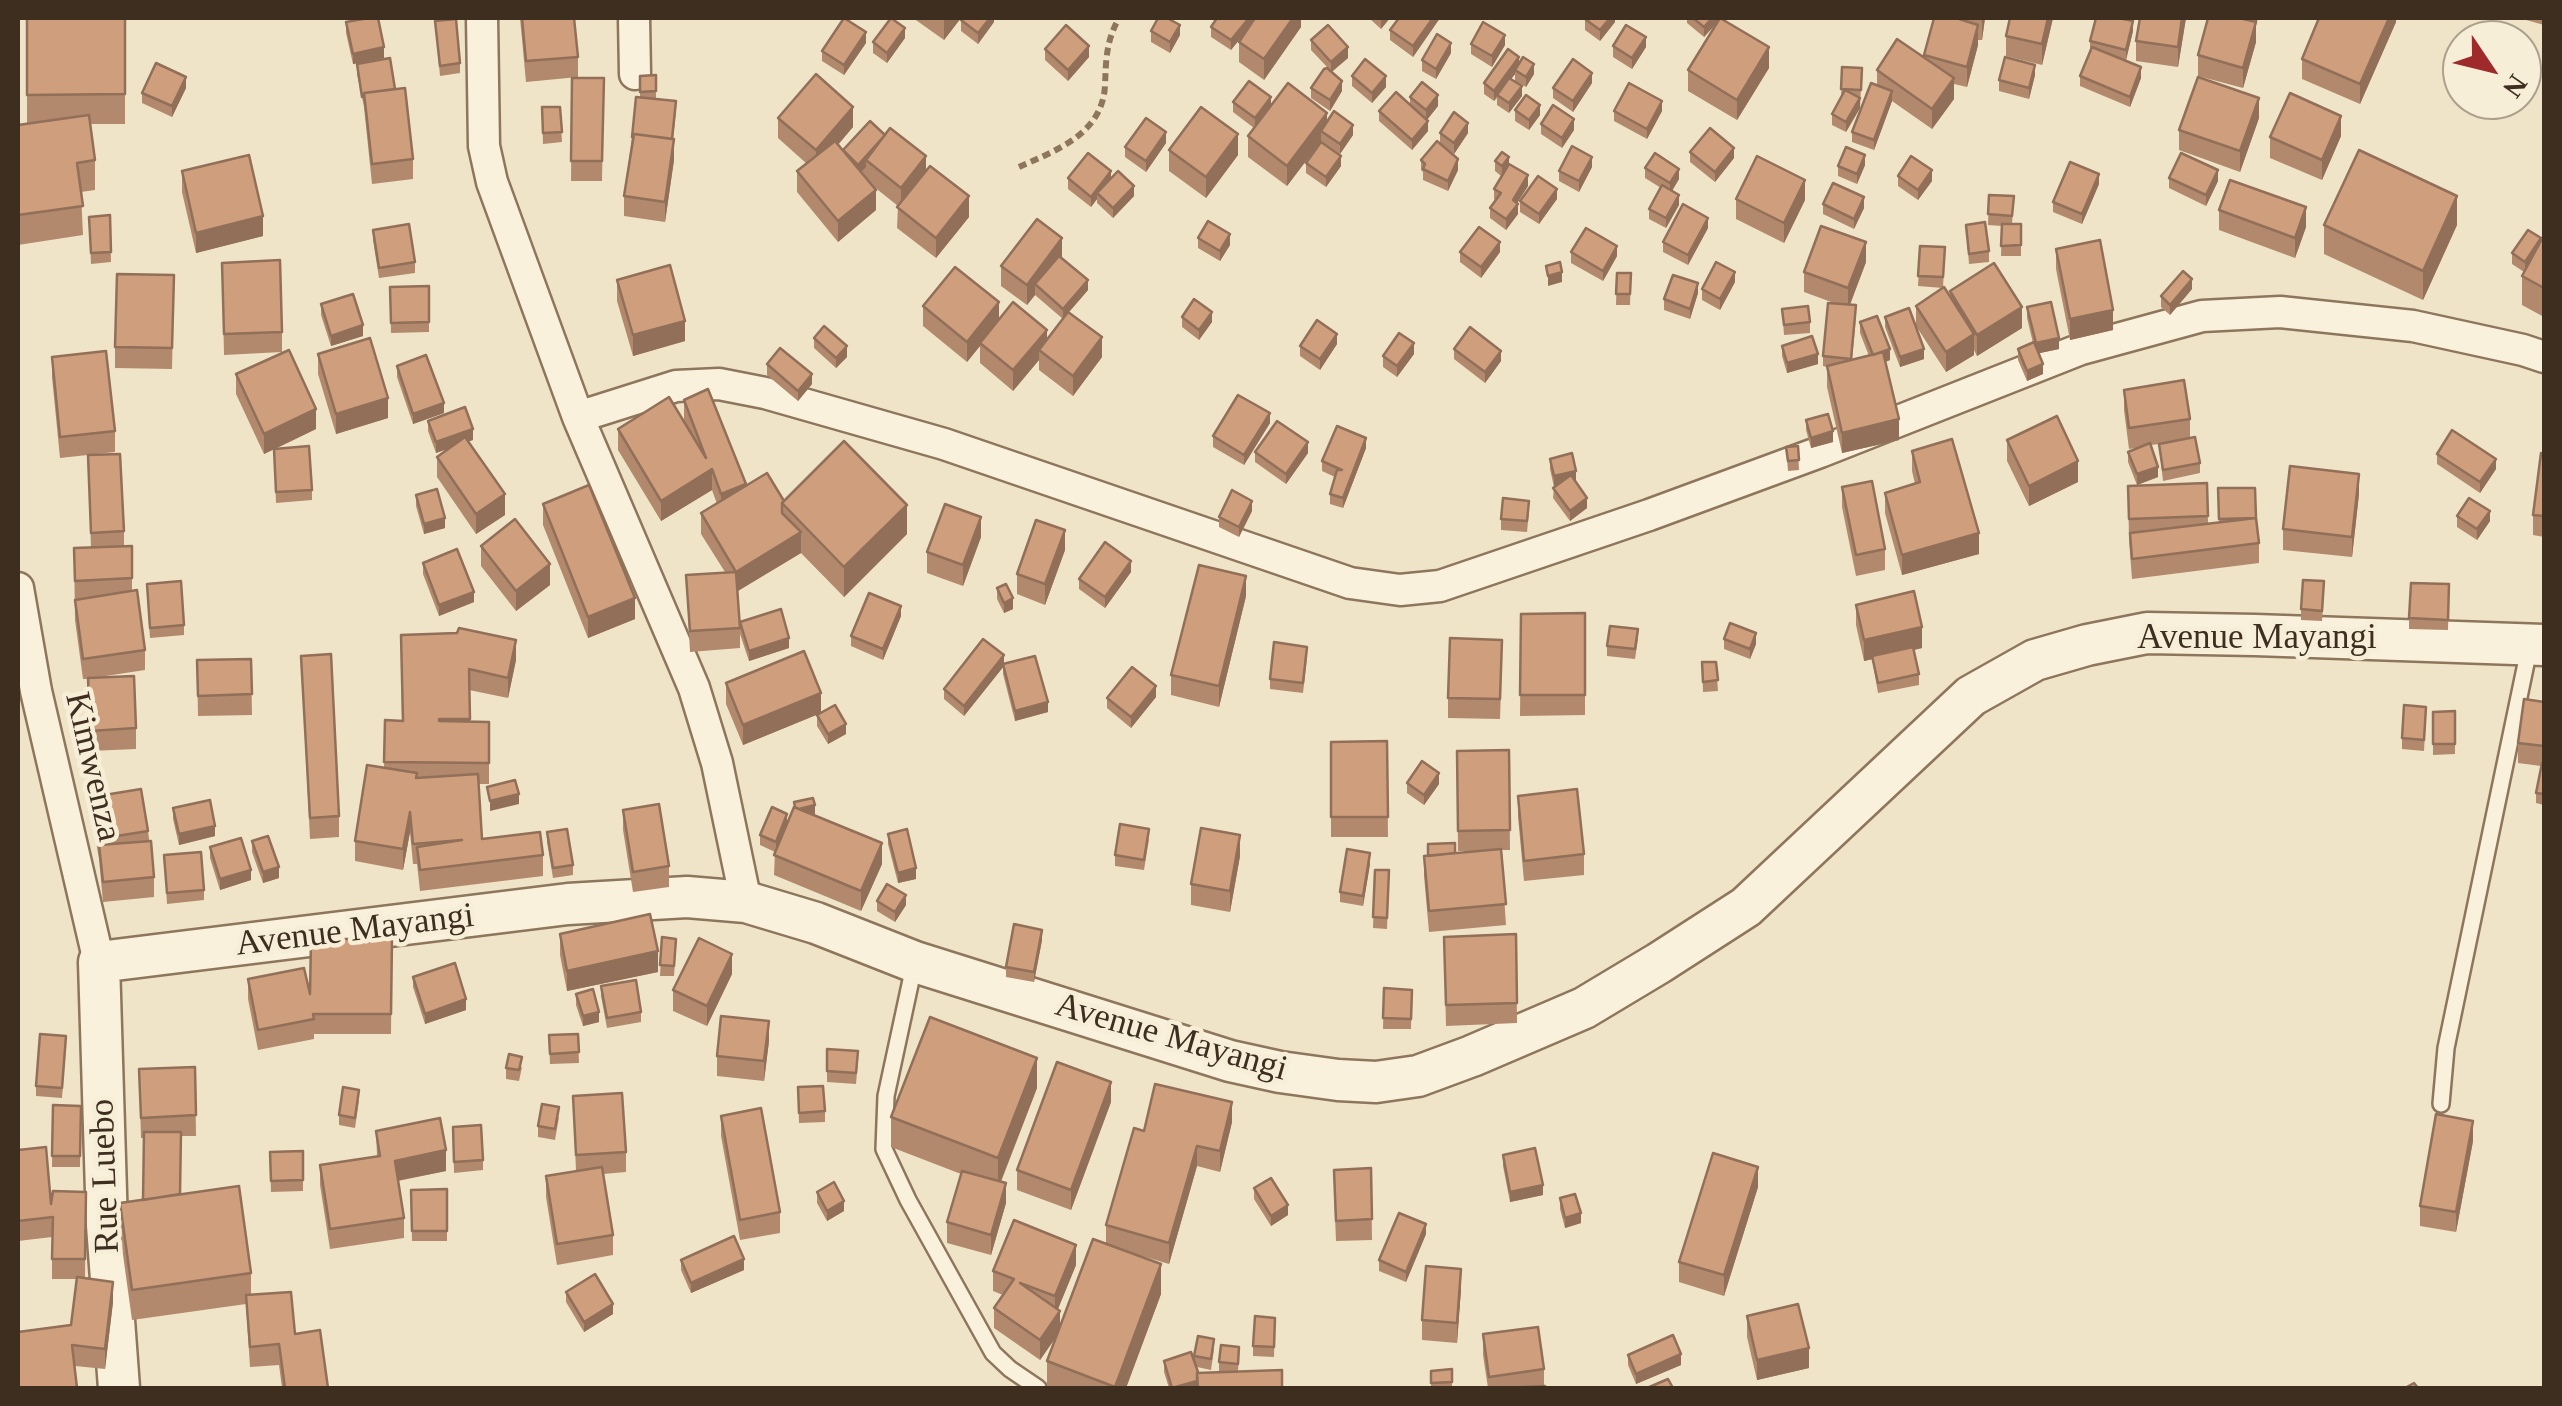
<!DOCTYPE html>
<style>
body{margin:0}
#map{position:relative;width:2562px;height:1406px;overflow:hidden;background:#f0e4c8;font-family:"Times New Roman",serif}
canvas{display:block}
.frame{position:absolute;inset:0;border:20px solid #3d2e20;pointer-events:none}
.north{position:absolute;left:2442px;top:20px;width:100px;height:100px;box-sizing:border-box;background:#f7eed8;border:2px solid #ada18e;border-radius:50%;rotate:125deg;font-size:28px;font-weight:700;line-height:40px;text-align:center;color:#3d2e20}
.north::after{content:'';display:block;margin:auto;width:35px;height:45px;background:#9e2a2b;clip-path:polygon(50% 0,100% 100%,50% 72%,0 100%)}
</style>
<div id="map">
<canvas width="2562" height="1406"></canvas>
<div class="frame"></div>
<div class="north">N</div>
</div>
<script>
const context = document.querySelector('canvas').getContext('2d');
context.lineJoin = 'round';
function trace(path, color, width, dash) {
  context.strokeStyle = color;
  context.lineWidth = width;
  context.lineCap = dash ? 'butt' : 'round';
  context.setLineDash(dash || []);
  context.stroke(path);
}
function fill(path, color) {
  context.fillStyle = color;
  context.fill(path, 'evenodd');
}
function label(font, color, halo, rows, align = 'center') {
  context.font = font + ' "Times New Roman",serif';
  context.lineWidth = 9;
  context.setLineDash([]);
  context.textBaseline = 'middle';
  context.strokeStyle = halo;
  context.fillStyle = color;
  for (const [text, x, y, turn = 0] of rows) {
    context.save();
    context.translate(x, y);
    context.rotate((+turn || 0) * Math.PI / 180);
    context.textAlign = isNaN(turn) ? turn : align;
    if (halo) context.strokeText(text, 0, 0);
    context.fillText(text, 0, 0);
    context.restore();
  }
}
const service = new Path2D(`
 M914 966 886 1096 884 1149 908 1200 993 1353 1010 1369 1038 1388
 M2441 1104 2446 1048 2529 649`);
const minor = new Path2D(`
 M482 18 484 146 492 182 578 417 694 688 717 763 746 902
 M634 18 635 74
 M578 417 676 386 719 384 765 393 944 444 1350 583 1400 590 1440 586 1649 515 1820 452 2081 349 2202 316 2280 312 2413 326 2523 350 2544 357
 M18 588 36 691 99 962`);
const tertiary = new Path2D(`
 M119 1388 107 1225 99 962 568 904 687 897 746 902 816 923 915 962 1230 1061 1280 1072 1338 1080 1376 1082 1418 1076 1472 1056 1584 1008 1659 963 1746 907 1971 696 2035 660 2087 645 2147 633 2255 635 2544 645`);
trace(service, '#8d765c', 20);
trace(minor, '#8d765c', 35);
trace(tertiary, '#8d765c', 45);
trace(new Path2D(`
 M1019 167C1057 150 1102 134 1105 86 1106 60 1106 41 1119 18`), '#8d765c', 6, [8, 5]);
trace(service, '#faf1dc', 15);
trace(minor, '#faf1dc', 30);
trace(tertiary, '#faf1dc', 40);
fill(new Path2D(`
 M27 18H125V124H90L95 160V190L81 192 83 235 18 245V125L27 124Z
 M520 18H574L578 57V77L526 82Z
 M913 18H961L944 40Z
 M994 18V22L978 44 961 31V20Z
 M1254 18V19L1301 18V27L1264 80 1239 62V42L1244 34 1231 50 1211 37V27Z
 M1369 18H1390L1381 29Z
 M1399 18H1440L1413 57 1390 40V30Z
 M1615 18V22L1600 41 1585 30V19Z
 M1687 18H1721L1769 68 1737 120 1688 91V70L1717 23 1704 37 1687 23Z
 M1934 18H1985L1982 40H1978V45L1967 87 1954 84V99L1932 129 1892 101 1874 150 1852 142V132L1877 85V70L1924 58Z
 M2053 18 2042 65 2006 56V36Z
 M2140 18H2186L2178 67 2136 61V41Z
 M2396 18V22L2360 104 2302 79V59Z
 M2519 18H2544V25Z
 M435 21 460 63V73L440 76Z
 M346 22 384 58 353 64 346 33Z
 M2256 25V42L2243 88 2198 76V55Z
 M1151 31 1180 35 1170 53 1151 42Z
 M2133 31 2126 60 2141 78 2130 107 2080 86V76L2090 51V41Z
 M905 38 887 63 873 53V42Z
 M1311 40 1348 58 1332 72 1342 91 1330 111 1311 98V88L1328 68 1311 50Z
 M866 43 844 75 822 61V51Z
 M1471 44 1505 45 1492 67 1471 54Z
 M1613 46 1646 47 1632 69 1613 57Z
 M1045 49 1089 57 1068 81 1045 60Z
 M1451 53 1436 79 1422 71V60Z
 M1519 63 1534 74 1526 87 1515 81V74L1511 79 1522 96 1509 113 1497 105V98L1494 101 1484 94V83Z
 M357 64 395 89 413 159V179L372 184 364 107 357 74Z
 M1842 67 1862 68 1860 108 1846 132 1832 125V114L1841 99Z
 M656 75V99L676 111 673 139 674 160 665 222 624 216V196L632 137 640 98V76Z
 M2035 75 2029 99 1999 91V80Z
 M1352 76 1386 87 1372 103 1352 86Z
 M572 78H604L602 181H571Z
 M1592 83 1573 112 1553 98V88Z
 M186 88 172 117 142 103V93Z
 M1410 97 1438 106 1427 120 1428 131 1412 150 1379 121V111L1410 105Z
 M1233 102 1327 122 1353 135 1340 154 1321 141 1287 186 1248 157V136L1254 128 1233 112Z
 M542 107H560L562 142 543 144Z
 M1515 110 1540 115 1529 130 1515 121Z
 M1614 111H1662L1647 139 1614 121Z
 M778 118 853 127 838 144 843 150 926 172 969 217 936 258 897 228 898 206 873 186 876 210 838 242 797 192V171L807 164 778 138Z
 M2259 118 2240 172 2179 150V130Z
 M1541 124 1574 130 1562 148 1541 134Z
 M1440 133H1468L1454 154 1442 145 1458 170 1448 191 1423 180V172L1421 170V160L1440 144Z
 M2341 136 2322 180 2270 158V137Z
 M1166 143 1146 172 1125 157V147Z
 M1169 150 1238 155 1206 198 1169 171Z
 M1690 152 1734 158 1715 182 1690 162Z
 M1495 161 1509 164 1528 186 1517 203 1518 214 1506 230 1490 218V208L1495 200 1494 199V189L1501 176 1495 171Z
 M1306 163 1341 166 1326 187 1306 173Z
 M1865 165 1857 184 1838 176V166Z
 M1592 167 1579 192 1559 181V171Z
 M1645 168 1679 179 1672 191 1679 205 1666 228 1649 219V209L1661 188 1645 178Z
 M182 171 263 236 196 253 182 192Z
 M1898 176 1932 181 1918 200 1898 186Z
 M1068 178 1111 179 1134 196 1113 218 1097 203V199L1091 207 1068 189Z
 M2169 178 2218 181 2206 206 2169 188Z
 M2099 184 2082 224 2053 212V202Z
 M1989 195 2014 196 2012 224H2021V256H2001L2002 226 1988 225Z
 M1557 199 1539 224 1520 212V201Z
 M1736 199 1805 200 1784 243 1736 219Z
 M1823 204 1864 208 1854 229 1823 214Z
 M2219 210 2306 227 2295 258 2219 230Z
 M110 215 111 262 91 264 89 217Z
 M1966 225 1989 251V262L1969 264Z
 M2324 225H2457L2423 300 2324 254Z
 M1708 228 1688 265 1663 252V242Z
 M373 230 415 262V273L379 278 373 240Z
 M2544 235V317L2522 305V276L2524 272 2512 264V253L2541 241Z
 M1198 238 1230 245 1220 261 1198 248Z
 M1920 246 1945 247 1943 288 1918 286Z
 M2056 249 2113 330 2070 340 2056 269Z
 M1460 252H1500L1481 278 1460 262Z
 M1571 252 1617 256 1603 281 1571 263Z
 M1062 258 1088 290 1069 312 1102 357 1073 396 1039 370V360L1013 391 980 363V346L967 362 923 326V306L1047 340 1063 319 1035 295 1027 305 1001 286V266Z
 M1866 262 1850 305 1856 316 1852 360 1869 356 1860 333V322L1890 360 1885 362 1899 440 1842 453 1827 387V367L1823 366V356L1834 303 1804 292V272Z
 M222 263 282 332V352L224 355Z
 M1617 273H1631L1630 305H1616Z
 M174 275 172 369 115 368V347Z
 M617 280 685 341 633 356 617 301Z
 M1735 282 1720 310 1702 300V289Z
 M429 286V332L391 333 390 287Z
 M2192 289 2170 315 2161 307V296Z
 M1950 291 2022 328 1977 356 1974 350V355L1946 372 1916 326V306L1950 296Z
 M1698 293 1690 319 1664 310V299Z
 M321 304 363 336 331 346 321 315Z
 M2027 307 2059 349 2039 353 2043 374 2027 381 2018 360V349L2033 343 2027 318Z
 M1782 309 1810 322V333L1784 335Z
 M1182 317 1212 322 1199 340 1182 327Z
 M1885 317 1924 359 1900 367 1885 327Z
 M814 338 847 357 836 368 814 348Z
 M1337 344 1320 370 1300 356V346Z
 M1782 346 1818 364 1787 373 1782 356Z
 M1454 349 1501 361 1485 383 1454 359Z
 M318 354 388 418 336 434 318 374Z
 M1414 354 1397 377 1383 367V356Z
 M52 357 115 431V452L60 458 52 377Z
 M767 364 812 384 798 401 767 375Z
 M397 366 444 413 413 424 397 377Z
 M236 374 316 429 275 449 312 490V500L276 503 274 449 264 454 236 394Z
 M2124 390 2190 419V438L2200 463V473L2163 481 2159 444 2151 445 2158 477 2137 485 2128 462V452L2141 447 2129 449 2124 410Z
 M684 400 746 486 784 501 907 534 844 597 801 553 738 591 740 623 789 648 749 661 740 634V648L690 652 686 575 725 572 701 534V513L717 504 712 490 661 521 618 450V429L685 424 684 420Z
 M1806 420 1833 442 1811 448 1806 430Z
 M428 421 473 440 468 441 505 515 476 534 437 477V457L449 448 436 453 428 431Z
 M1270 423 1244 465 1213 447V436Z
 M2007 440 2078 482 2029 506 2007 461Z
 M1798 446 1799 470 1788 471 1786 447Z
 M1366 448 1343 508 1330 504V494L1335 477 1322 471V461Z
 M1912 451 1979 554 1902 575 1885 513V493L1915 484 1912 471Z
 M1255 452 1308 453 1286 484 1255 462Z
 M2544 453V537L2533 535V515Z
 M2437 454 2496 469 2480 493 2437 464Z
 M88 455 124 531V547L132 546V591L145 650V670L99 677 136 728V749L90 751 88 679H83L75 620 74 548H91Z
 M1550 459 1576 481 1587 508 1570 521 1553 498 1554 487 1550 469Z
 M2207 483 2208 523 2219 522 2218 488 2259 543V563L2132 579 2129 540 2128 486Z
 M1842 487 1885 549V570L1856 576 1842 507Z
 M2359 494 2352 557 2283 550V529Z
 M416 495 445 528 424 534 416 506Z
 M543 504 635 619 588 638 543 525Z
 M1252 511 1239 537 1219 527V517Z
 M1529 511 1527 532 1501 530V519Z
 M2457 516 2490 521 2477 540 2457 527Z
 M981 537 963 586 927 573V552Z
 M481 546 550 585 516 611 481 566Z
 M1065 550 1045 605 1017 594V574Z
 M423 563 474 602 439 616 423 574Z
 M1131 572 1105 608 1079 589V579Z
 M2449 584 2448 630 2409 629V618Z
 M997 588 1013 609 1004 613 997 599Z
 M2324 592 2322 621 2301 620V609Z
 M147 594 184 625V635L150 638Z
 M1246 596 1219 707 1171 695V675Z
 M1856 605 1922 648 1914 650 1919 674V685L1878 693 1872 659 1864 661 1856 625Z
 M1585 613V715L1520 716 1521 614Z
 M901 616 883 660 851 646V636Z
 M401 635 516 660 508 698 469 690 470 722H489V784H478L482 839 543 855V876L420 891 417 864H413L410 832 403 870 355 861V841L384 768 385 720 402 721Z
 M1638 639 1635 659 1607 656V646Z
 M1724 639 1756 644 1750 659 1724 649Z
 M301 656 339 816V837L310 839Z
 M1307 657 1303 693 1270 689V679Z
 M251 659 252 715 198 716 197 660Z
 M1502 660 1500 719 1448 718V698Z
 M1702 662H1716L1718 691 1703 692Z
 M1004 664 1048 712 1015 721 1003 674V667L964 716 944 699V689Z
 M726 683 821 713 743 745 726 704Z
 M1156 697 1131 728 1107 708V698Z
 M2544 702V805L2536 803V793L2541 766 2518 763V743Z
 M2455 711V754L2433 755V712Z
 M817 715 846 734 828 744 817 726Z
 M2426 717 2424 751 2402 749V738Z
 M1387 741 1388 837H1331V742Z
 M1509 750 1510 850H1501L1506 925 1429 932 1424 876V856L1488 851H1458L1457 751Z
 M1407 783 1439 784 1424 805 1407 793Z
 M1518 796 1584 854V875L1524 881 1518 817Z
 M92 797 148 831 154 877V897L103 902 99 859 92 818Z
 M794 802 882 864 861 911 774 875 775 852 760 845V835L787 823 794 807Z
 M173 808 215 836 179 845 173 819Z
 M623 810 669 866V887L633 892 623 830Z
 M547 832 573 865V875L553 878 547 842Z
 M888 834 916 879 898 883 888 844Z
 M1149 839 1144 870 1115 866V855Z
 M252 841 279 878 263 883 252 852Z
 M210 847 251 880 220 890 210 858Z
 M164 855 204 890V900L167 904Z
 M1240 856 1230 912 1191 905V884Z
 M1370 864 1363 906 1340 902V892Z
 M1375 870H1389L1387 929 1373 928Z
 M877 901 906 905 895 922 877 911Z
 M560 934 658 972 567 991 560 955Z
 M1516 934 1517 1023 1446 1026 1444 937Z
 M662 937 676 949 674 976H660Z
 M392 939 391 1034H314V1039L258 1050 248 999V979L310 994Z
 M1042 940 1034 982 1006 977V967Z
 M732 974 707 1026 673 1011V990Z
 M413 977 466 1010 425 1024 413 987Z
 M601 986 641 1012V1022L607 1028 601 996Z
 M1384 988 1412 990 1411 1029H1383Z
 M576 994 599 1022 583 1026 576 1005Z
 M578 1034 579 1063 550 1064 549 1035Z
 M769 1041 764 1081 717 1076V1056Z
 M66 1046 62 1098 36 1096V1086Z
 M827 1049 858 1061 856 1084 827 1082Z
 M195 1067 196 1136H181V1194L251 1273V1295L295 1334 328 1388H282L279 1365 250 1367 246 1304 132 1320 120 1233V1203L143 1200V1138H141L139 1069Z
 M522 1067 519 1081 506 1079V1068Z
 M798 1087 825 1111V1122L799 1123Z
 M1037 1088 1001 1182 1006 1203 991 1255 947 1243V1222L961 1174 891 1147V1117Z
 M573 1096 626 1152V1172L603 1174 613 1235V1255L557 1265 546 1197V1176L576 1171Z
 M359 1100 355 1128 339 1125V1115Z
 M1111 1102 1071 1210 1017 1190V1170Z
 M53 1105 81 1106 80 1167H52Z
 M721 1116 780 1212V1233L740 1240 721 1136Z
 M559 1117 555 1140 538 1137V1126Z
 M1232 1122 1220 1172 1197 1166 1169 1264 1132 1253 1161 1294 1126 1388H1047V1361L1057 1336 1040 1360 994 1328V1308L1003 1295 993 1291V1271L1076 1265 1058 1309 1060 1327 1106 1243V1225L1144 1131Z
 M453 1127 483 1160V1170L454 1173Z
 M376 1131 446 1171 398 1181 404 1218V1238L330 1249 320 1185V1165L377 1156Z
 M2473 1141 2456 1232 2420 1226V1206Z
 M18 1150 51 1204 86 1192 85 1278 113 1302 105 1369 75 1366 18 1388 71 1325 77 1279H52V1237L18 1241Z
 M303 1151V1191L271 1192 270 1152Z
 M1503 1155 1543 1195 1510 1202 1503 1166Z
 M1371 1168 1372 1240 1336 1241 1334 1191Z
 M1758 1187 1724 1296 1679 1282V1262Z
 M1254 1188 1288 1215 1271 1226 1254 1199Z
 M447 1189V1241H412L411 1190Z
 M817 1192 844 1211 827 1221 817 1203Z
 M1560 1198 1581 1223 1565 1228 1560 1209Z
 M1426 1234 1406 1282 1379 1271V1260Z
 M681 1260 744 1270 691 1293 681 1270Z
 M1461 1289 1457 1343 1422 1340V1320Z
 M566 1292 613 1314 584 1332 566 1302Z
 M1747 1316 1809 1368 1757 1380 1747 1337Z
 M1275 1318 1274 1357 1253 1356V1346Z
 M1483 1334 1544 1369V1386L1545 1388H1488L1483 1355Z
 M1214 1349 1211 1370 1197 1367 1198 1372H1219V1362L1239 1357 1238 1371 1282 1388H1169L1164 1372V1361H1194V1356Z
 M1628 1355 1681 1365 1636 1384 1628 1365Z
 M1452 1369V1388H1429L1431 1386V1371Z`), '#b2896c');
fill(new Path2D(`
 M946 18H961L944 40V20Z
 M990 18H994V22L978 44V33Z
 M1249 18H1254V21L1231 50V40Z
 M1293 18H1301V27L1264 80V59Z
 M1382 18H1390L1381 29V19Z
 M1433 18H1440L1413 57V46Z
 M1610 18H1615V22L1600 41V30Z
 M1712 18H1721L1704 37V27Z
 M1982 18H1985L1982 40Z
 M2048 18H2053L2042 65V44Z
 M2182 18H2186L2178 67V47Z
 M2255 18H2258L2256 25V42L2243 88V68Z
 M2389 18H2396V22L2360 104V84Z
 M2133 21V31L2126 60V50Z
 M1180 25V35L1170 53V42Z
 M1978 25V45L1967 87V67Z
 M905 28V38L887 63V53Z
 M866 32V43L844 75V65Z
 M1505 35V45L1492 67V56Z
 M1646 37V47L1632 69V58Z
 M1451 43V53L1436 79V69Z
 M1089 46V57L1068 81V70Z
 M384 47V58L353 64V54Z
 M1348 47V58L1331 72V62Z
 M1769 47V68L1737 120V100Z
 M1519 57V68L1515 70V74L1498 96 1497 95 1494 101V91Z
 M1534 64V74L1526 87V77Z
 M2035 65V75L2029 99V88Z
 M2141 67V78L2130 107V97Z
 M1592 73V83L1573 112V101Z
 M1386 76V87L1372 103V93Z
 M186 77V88L172 117V106Z
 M1954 78V99L1932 129V109Z
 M1342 81V91L1330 111V100Z
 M1522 86V96L1509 113V103Z
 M1892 91V101L1874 150V140Z
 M1438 95V106L1426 121V110Z
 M1271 97V107L1255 129V118Z
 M1860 98V108L1846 132V122Z
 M2259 98V118L2240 172V151Z
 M1662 101V111L1647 139V129Z
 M1540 105V115L1529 130V120Z
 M853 107V127L816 171V150Z
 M1327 113V133L1321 131V141L1287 186V166Z
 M2341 116V136L2322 180V160Z
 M1574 119V130L1562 148V138Z
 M1428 121V131L1412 150V140Z
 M1468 123V133L1454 154V143Z
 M1353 125V135L1340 154V144Z
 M1166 132V143L1146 172V161Z
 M1238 134V155L1206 198V177Z
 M886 136 866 160V167L858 175V165Z
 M674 139V160L665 222V202Z
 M1734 148V158L1715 182V172Z
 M1865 155V165L1857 184V174Z
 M926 156V177L901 209V188Z
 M1341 156V166L1326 187V177Z
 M1509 157V167L1502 176V166Z
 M1592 157V167L1579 192V181Z
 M1458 159V170L1448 191V181Z
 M1679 169V179L1670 194V183Z
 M1932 170V181L1918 200V190Z
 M2218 170V181L2206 206V195Z
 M1111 171V182L1097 193V199L1091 207V197Z
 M2099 174V184L2082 224V214Z
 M1528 175V186L1514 208 1518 204V214L1506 230V219L1513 200Z
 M1805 180V200L1784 243V223Z
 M1134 186V196L1113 218V208Z
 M1557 189V199L1539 224V214Z
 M876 190V210L838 242V221Z
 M1679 195V205L1666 228V218Z
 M969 196V217L936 258V238Z
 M2457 196V225L2423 300V271Z
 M1864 197V208L1854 229V219Z
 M2306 207V227L2295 258V238Z
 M263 216V236L196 253V233Z
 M1708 218V228L1688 265V255Z
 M1230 234V245L1220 261V251Z
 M1062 238V259L1035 284V295L1027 305V285Z
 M2541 238V248L2525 273V262Z
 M1500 242V252L1481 278V267Z
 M1866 242V262L1848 309V288Z
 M1617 246V256L1603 281V271Z
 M1562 272V282L1548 286V276Z
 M1735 272V282L1720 310V299Z
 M2192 279V289L2170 315V305Z
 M1088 280V290L1063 319V309Z
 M1698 283V293L1690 319V309Z
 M999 302V323L980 343V346L967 362V342Z
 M2022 307V328L1977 356V335Z
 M2113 310V330L2070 340V319Z
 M1212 312V322L1199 340V330Z
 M685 321V341L633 356V335Z
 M363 325V336L331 346V336Z
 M1047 330V350H1039V360L1013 391V370Z
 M1337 334V344L1320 370V359Z
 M1974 334V355L1946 372V352Z
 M1102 337V357L1073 396V376Z
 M2059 338V349L2036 354V343Z
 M1414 343V354L1397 377V366Z
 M847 346V357L836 368V358Z
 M1890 349V360L1873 367V356Z
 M1924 349V359L1900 367V357Z
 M1501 351V361L1485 383V372Z
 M1818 354V364L1787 373V363Z
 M2043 364V374L2027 381V371Z
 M812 374V384L798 401V391Z
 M388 398V418L336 434V414Z
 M444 403V413L413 424V414Z
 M316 409V429L264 454V434Z
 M1270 413V423L1244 465V455Z
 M1899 419V440L1842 453V433Z
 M473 429V440L436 453V442Z
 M1833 431V442L1811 448V438Z
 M1366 438V448L1343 508V498Z
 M1308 442V453L1286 484V474Z
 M2496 459V469L2480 493V482Z
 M2078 461V482L2029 506V486Z
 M2158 467V477L2137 485V474Z
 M712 469V490L661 521V501Z
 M1576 471V481L1554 487V476Z
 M2359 474V494L2352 557V537Z
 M746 484V504L721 514V494Z
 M505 494V515L476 534V514Z
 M1587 498V508L1570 521V511Z
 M1252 501V511L1239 537V527Z
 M907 505V534L844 597V567Z
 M2490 511V521L2477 540V529Z
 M981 517V537L963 586V565Z
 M445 518V528L424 534V524Z
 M1065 530V550L1045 605V584Z
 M801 532V553L736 592V572Z
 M1979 533V554L1902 575V555Z
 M1131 561V572L1105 608V597Z
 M550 564V585L516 611V591Z
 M1246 576V596L1219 707V686Z
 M474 592V602L439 616V605Z
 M635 598V619L588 638V617Z
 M1013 598V609L1004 613V603Z
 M901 606V616L883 660V649Z
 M1922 627V648L1864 661V640Z
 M1756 633V644L1750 659V649Z
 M789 638V648L749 661V651Z
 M516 640V660L508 698V678Z
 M1004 655V666L964 716V706Z
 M1156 686V697L1131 728V717Z
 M821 693V713L743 745V725Z
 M1048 702V712L1015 721V711Z
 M846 724V734L828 744V734Z
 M1439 773V784L1424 805V795Z
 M519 794V804L490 811V801Z
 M815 805V816L796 810Z
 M410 812V832L403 870V849Z
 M787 814V824L776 852V842Z
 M215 826V836L179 845V834Z
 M1240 835V856L1230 912V891Z
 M882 843V864L861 911V891Z
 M1370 853V864L1363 906V896Z
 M279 867V878L263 883V872Z
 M916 868V879L898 883V873Z
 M251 870V880L220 890V879Z
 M906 895V905L895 922V912Z
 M1042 930V940L1034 982V972Z
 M658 951V972L567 991V971Z
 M732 954V974L707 1026V1006Z
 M466 999V1010L425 1024V1014Z
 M599 1012V1022L583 1026V1016Z
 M769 1021V1041L764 1081V1061Z
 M1037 1058V1088L998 1188V1158Z
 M1111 1082V1102L1071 1210V1190Z
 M1232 1102V1122L1220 1172V1151Z
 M2473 1121V1141L2456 1232V1212Z
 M1197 1146V1166L1169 1264V1243Z
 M446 1150V1171L395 1181V1161Z
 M1758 1167V1187L1724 1296V1275Z
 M1006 1183V1203L991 1255V1235Z
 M1543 1185V1195L1510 1202V1192Z
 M844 1201V1211L827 1221V1211Z
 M1288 1205V1215L1271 1226V1216Z
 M1581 1213V1223L1565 1228V1218Z
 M1426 1224V1234L1406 1282V1272Z
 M1076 1245V1265L1055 1316V1296Z
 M744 1259V1270L691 1293V1283Z
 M1161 1264V1294L1126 1388H1115Z
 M1461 1269V1289L1457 1343V1323Z
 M113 1282V1302L105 1369V1349Z
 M613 1304V1314L584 1332V1322Z
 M1060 1311V1331L1040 1360V1340Z
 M1809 1348V1368L1757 1380V1360Z
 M1681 1354V1365L1636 1384V1374Z
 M1197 1381V1388H1174Z`), '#916f58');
const building = new Path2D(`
 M27 18H125V94L27 95Z
 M369 18H378L384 47 353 54 346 22Z
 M522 18H574L578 57 526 61Z
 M844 18 866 32 844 65 822 51Z
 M891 18 905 28 887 53 873 42Z
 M963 18H990L978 33 961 20Z
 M1158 18H1167L1180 25 1170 42 1151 31Z
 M1217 18H1249L1231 40 1211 27Z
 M1255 18H1293L1264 59 1239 42Z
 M1399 18H1433L1413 46 1390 30Z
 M1586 18H1610L1600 30 1585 19Z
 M1693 18H1712L1704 27Z
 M1720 18 1769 47 1737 100 1688 70Z
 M1934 18H1956L1978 25 1967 67 1924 55Z
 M2010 18H2048L2042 44 2006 36Z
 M2096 18H2118L2133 21 2126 50 2090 41Z
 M2140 18H2182L2178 47 2136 41Z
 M2208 18H2239L2256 22 2243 68 2198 55Z
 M2319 18H2389L2360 84 2302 59Z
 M456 19 460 63 440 66 435 21Z
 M1483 22 1505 35 1492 56 1471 44Z
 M1066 25 1089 46 1068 70 1045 49Z
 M1328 25 1348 47 1331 62 1311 40Z
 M1626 25 1646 37 1632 58 1613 46Z
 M1437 34 1451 43 1436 69 1422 60Z
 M1897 39 1954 78 1932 109 1877 70Z
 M2092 47 2141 67 2130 97 2080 76Z
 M1508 49 1519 57 1494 91 1484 83Z
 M1523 57 1534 64 1526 77 1515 70Z
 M2005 57 2035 65 2029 88 1999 80Z
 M390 58 395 89 364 93V96L362 97 357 64Z
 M1365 59 1386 76 1372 93 1352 76Z
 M1573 59 1592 73 1573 101 1553 88Z
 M156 63 186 77 172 106 142 93Z
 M1842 67 1862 68 1861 90 1841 89Z
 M1327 68 1342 81 1330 100 1311 88 1324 69Z
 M816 74 853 107 816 150 778 118Z
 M656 75V91L640 92V76Z
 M2198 77 2259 98 2240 151 2179 130Z
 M572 78H604L602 161H571Z
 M1509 78 1522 86 1509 103 1497 95Z
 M1249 81 1271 97 1255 118 1233 102Z
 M1422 82 1438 95 1426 110 1410 97Z
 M1288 83 1327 113 1287 166 1248 136Z
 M1629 83 1662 101 1647 129 1614 111Z
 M1871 83 1892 91 1874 140 1852 132Z
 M405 88 413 159 372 164 364 93Z
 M1845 90 1860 98 1846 122 1832 114Z
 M1396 92 1428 121 1412 140 1379 111Z
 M2290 93 2341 116 2322 160 2270 137Z
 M1526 95 1540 105 1529 120 1515 110Z
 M636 97 676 101 672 139 634 134 633 138 632 137Z
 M1553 105 1574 119 1562 138 1541 124Z
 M542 107H560L562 132 543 133Z
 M1201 107 1238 134 1206 177 1169 150Z
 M1334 111 1353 125 1340 144 1321 131Z
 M1454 112 1468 123 1454 143 1440 133Z
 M89 115 95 160 77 163 83 206 18 215V125Z
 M1146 118 1166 132 1146 161 1125 147Z
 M870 121 885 135 858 165 843 150Z
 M890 128 926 156 901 188 866 160Z
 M1710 128 1734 148 1715 172 1690 152Z
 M634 134 674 139 665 202 624 196Z
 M835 141 876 190 838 221 797 171Z
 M1437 141 1458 159 1448 181 1423 169 1425 164 1421 160Z
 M1321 142 1341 156 1326 177 1306 163Z
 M1572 146 1592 157 1579 181 1559 171Z
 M1846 147 1865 155 1857 174 1838 166Z
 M2359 150 2457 196 2423 271 2324 225Z
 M1502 152 1509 157 1502 166 1495 161Z
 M1088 153 1111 171 1091 197 1068 178Z
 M1655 153 1679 169 1670 183 1645 168Z
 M2181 153 2218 170 2206 195 2169 178Z
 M249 155 263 216 196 233 182 171Z
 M1757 156 1805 180 1784 223 1736 199Z
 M1911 156 1932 170 1918 190 1898 176Z
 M2070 162 2099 174 2082 214 2053 202Z
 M1509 164 1528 175 1513 200 1518 204 1506 219 1490 208 1501 193 1494 189Z
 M930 166 969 196 936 238 897 207Z
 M1118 171 1134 186 1113 208 1097 193Z
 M1538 176 1557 189 1539 214 1520 201Z
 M2230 180 2306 207 2295 238 2219 210Z
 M1833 183 1864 197 1854 219 1823 204Z
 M1662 185 1679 195 1666 218 1649 209Z
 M1989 195 2014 196 2012 216 1988 214Z
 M1683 204 1708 218 1688 255 1663 242Z
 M110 215 111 252 91 253 89 217Z
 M1037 219 1062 238 1027 285 1001 266Z
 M1208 221 1230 234 1220 251 1198 238Z
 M1985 222 1989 251 1969 254 1966 225Z
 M409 224 415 262 379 268 373 230Z
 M2002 224H2021V245L2001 246Z
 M1821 226 1866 242 1848 288 1804 272Z
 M1479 227 1500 242 1481 267 1460 252Z
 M1586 228 1617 246 1603 271 1571 252Z
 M2528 230 2541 238 2525 262 2512 253Z
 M2544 235V288L2522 276Z
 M2100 240 2113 310 2070 319 2056 249Z
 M1920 246 1945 247 1943 277 1918 276Z
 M1059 256 1088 280 1063 309 1035 284Z
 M280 260 282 332 224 334 222 263Z
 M1560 262 1562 272 1548 276 1546 266Z
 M1716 262 1735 272 1720 299 1702 289Z
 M1994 263 2022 307 1977 335 1950 291Z
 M670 265 685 321 633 335 617 280Z
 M955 267 999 302 967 342 923 306Z
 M2183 271 2192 279 2170 305 2161 296Z
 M1617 273H1631L1630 294H1616Z
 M117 274 174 275 172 348 115 347Z
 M1673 275 1698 283 1690 309 1664 299Z
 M429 286V322L391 323 390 287Z
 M1944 287 1974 334 1946 352 1916 306Z
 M353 294 363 325 331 336 321 304Z
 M1194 299 1212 312 1199 330 1182 317Z
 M1013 302 1047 330 1013 370 980 343Z
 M2051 302 2059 338 2036 343 2027 307Z
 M1828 303 1856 305 1851 359 1823 356Z
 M1808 306 1810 322 1784 325 1782 309Z
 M1909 308 1924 349 1900 357 1885 317Z
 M1068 312 1102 337 1073 376 1039 350Z
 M1877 316 1890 349 1873 355 1860 322Z
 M1317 320 1337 334 1320 359 1300 346Z
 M824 326 847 346 836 358 814 338Z
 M1470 327 1501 351 1485 372 1454 349Z
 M1399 333 1414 343 1397 366 1383 356Z
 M1812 336 1818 354 1787 363 1782 346Z
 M370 338 388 398 336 414 318 354Z
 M2034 342 2043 364 2027 371 2018 349Z
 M780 348 812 374 798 391 767 364Z
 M289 350 316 409 264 434 236 374Z
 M106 351 115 431 60 437 52 357Z
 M1883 352 1899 419 1842 433 1827 366Z
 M426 355 444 403 413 414 397 366Z
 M2184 380 2190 419 2129 428 2124 390Z
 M708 389 746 484 721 494 712 469 661 501 618 429 669 397 706 458 684 400Z
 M1238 395 1270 413 1244 455 1213 436Z
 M465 407 473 429 436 442 428 421Z
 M1828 414 1833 431 1811 438 1806 420Z
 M2057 416 2078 461 2029 486 2007 440Z
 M1277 421 1308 442 1286 474 1255 452Z
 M1337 426 1366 438 1343 498 1330 494 1337 470H1342L1322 461Z
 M2452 430 2496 459 2480 482 2437 454Z
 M465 437 505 494 476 514 437 457Z
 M2195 437 2200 463 2163 470 2159 444Z
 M1952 439 1979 533 1902 555 1885 493 1920 482 1912 451Z
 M844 441 907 505 844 567 782 503Z
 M2150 443 2158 467 2137 474 2128 452Z
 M309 446 312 490 276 492 274 449Z
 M1798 446 1799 460 1788 461 1786 447Z
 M1572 453 1576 471 1554 476 1550 459Z
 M2541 453H2544V516L2533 515Z
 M120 454 124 531 91 533 88 455Z
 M2290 466 2359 474 2352 537 2283 529Z
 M767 473 784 501 782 503V513L801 532 736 572 701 513Z
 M1571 475 1587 498 1570 511 1553 488Z
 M1872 481 1885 549 1856 555 1842 487Z
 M2207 483 2208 516 2129 519 2128 486Z
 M589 485 635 598 588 617 543 504Z
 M2218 488H2255L2256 518 2219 519Z
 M437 489 445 518 424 524 416 495Z
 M1232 490 1252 501 1239 527 1219 517Z
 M1503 498 1529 501 1527 521 1501 519Z
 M2469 498 2490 511 2477 529 2457 516Z
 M945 504 981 517 963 565 927 552Z
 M2256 518 2259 543 2132 559 2130 533Z
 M515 519 550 564 516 591 481 546Z
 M1036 520 1065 530 1045 584 1017 574Z
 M1105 542 1131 561 1105 597 1079 579Z
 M132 546V578L75 581 74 548Z
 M457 549 474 592 439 605 423 563Z
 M1199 565 1246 576 1219 686 1171 675Z
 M736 572 740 628 690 631 686 575Z
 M2303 580 2324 581 2322 611 2301 609Z
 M181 581 184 625 150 628 147 584Z
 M2411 583 2449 584 2448 620 2409 618Z
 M1006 584 1013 598 1004 603 997 588Z
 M137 590 145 650 83 659 75 600Z
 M1914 591 1922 627 1864 640 1856 605Z
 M869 593 901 606 883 649 851 636Z
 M781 609 789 638 749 651 740 622Z
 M1585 613V695H1520L1521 614Z
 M1730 623 1756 633 1750 649 1724 639Z
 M1610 626 1638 629 1635 649 1607 646Z
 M459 628 516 640 508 678 469 669 470 719H439V721L489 722V763L384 762 385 720 403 721 401 635 457 633Z
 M1450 638 1502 640 1500 699 1448 698Z
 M983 639 1004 655 964 706 944 689Z
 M1274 642 1307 647 1303 683 1270 679Z
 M1913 647 1919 674 1878 683 1872 656Z
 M804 651 821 693 743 725 726 683Z
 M331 654 339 816 310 818 301 656Z
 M1035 656 1048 702 1015 711 1003 664Z
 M251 659 252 694 198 696 197 660Z
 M1702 662H1716L1718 680 1703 682Z
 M1132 667 1156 686 1131 717 1107 698Z
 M134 676 136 728 90 731 88 678Z
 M2524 699 2544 702V746L2518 743Z
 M835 705 846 724 828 734 817 715Z
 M2404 705 2426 707 2424 740 2402 738Z
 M2455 711V744H2433V712Z
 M1387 741 1388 817H1331V742Z
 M1509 750 1510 830 1458 831 1457 751Z
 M1422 761 1439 773 1424 795 1407 783Z
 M2542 763H2544V794L2536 793Z
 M367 765 417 773 416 778 478 774 482 839 540 832 543 855 420 870 417 847 462 840 413 844 410 812 403 849 355 841Z
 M515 780 519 794 490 801 487 787Z
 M141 789 148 831 98 839 92 797Z
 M1577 789 1584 854 1524 861 1518 796Z
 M813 798 815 805 799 809 795 807 794 802Z
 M210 800 215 826 179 834 173 808Z
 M659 804 669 866 633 872 623 810Z
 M772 807 787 814 776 842 760 835Z
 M794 807 882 843 861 891 774 855Z
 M1120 824 1149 829 1144 860 1115 855Z
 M1201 828 1240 835 1230 891 1191 884Z
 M567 829 573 865 553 868 547 832Z
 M907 829 916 868 898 873 888 834Z
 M268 836 279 867 263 872 252 841Z
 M241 838 251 870 220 879 210 847Z
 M151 841 154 877 103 882 99 845Z
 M1455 843V853L1428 856V844Z
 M1347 849 1370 853 1363 896 1340 892Z
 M1501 849 1506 904 1429 911 1424 856Z
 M201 852 204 890 167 893 164 855Z
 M1375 870H1389L1387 918 1373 917Z
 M887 884 906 895 895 912 877 901Z
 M650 914 658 951 567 971 560 934Z
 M1014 924 1042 930 1034 972 1006 967Z
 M1516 934 1517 1003 1446 1005 1444 937Z
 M662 937 676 939 674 966 660 965Z
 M699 938 732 954 707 1006 673 990Z
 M311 939H392L391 1014H313L314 1019 258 1030 248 979 304 968 310 994Z
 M455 963 466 999 425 1014 413 977Z
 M636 980 641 1012 607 1018 601 986Z
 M1384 988 1412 990 1411 1019 1383 1018Z
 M593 989 599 1012 583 1016 576 994Z
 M721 1016 769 1021 764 1061 717 1056Z
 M930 1017 1037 1058 998 1158 891 1117Z
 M40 1034 66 1036 62 1088 36 1086Z
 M578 1034 579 1052 550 1054 549 1035Z
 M827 1049 858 1051 856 1073 827 1071Z
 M509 1054 522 1057 519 1070 506 1068Z
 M1057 1062 1111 1082 1071 1190 1017 1170Z
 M195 1067 196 1115 141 1118 139 1069Z
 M1155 1084 1232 1102 1220 1151 1197 1146 1169 1243 1106 1225 1134 1128 1144 1131Z
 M823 1086 825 1111 799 1113 798 1087Z
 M343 1087 359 1090 355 1118 339 1115Z
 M622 1093 626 1152 576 1155 573 1096Z
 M542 1104 559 1107 555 1129 538 1126Z
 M53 1105 81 1106 80 1156H52Z
 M761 1108 780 1212 740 1220 721 1116Z
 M2436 1114 2473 1121 2456 1212 2420 1206Z
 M440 1118 446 1150 395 1161 404 1218 330 1229 320 1165 380 1156 376 1131Z
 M481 1125 483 1160 454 1162 453 1127Z
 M144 1132H181L180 1194 143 1200Z
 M46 1147 51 1204 53 1191 86 1192 85 1259H52L53 1217 18 1221V1150Z
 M1535 1148 1543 1185 1510 1192 1503 1155Z
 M303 1151V1180L271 1181 270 1152Z
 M1713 1153 1758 1167 1724 1275 1679 1262Z
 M602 1167 613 1235 557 1244 546 1176Z
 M1371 1168 1372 1219 1336 1221 1334 1170Z
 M962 1171 1006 1183 991 1235 947 1222Z
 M1271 1178 1288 1205 1271 1216 1254 1188Z
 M834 1182 844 1201 827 1211 817 1192Z
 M239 1186 251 1273 132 1290 120 1203Z
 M447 1189V1231H412L411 1190Z
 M1575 1194 1581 1213 1565 1218 1560 1198Z
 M1399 1213 1426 1224 1406 1272 1379 1260Z
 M1014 1220 1076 1245 1055 1296 1020 1283 1060 1311 1040 1340 994 1308 1014 1279 993 1271Z
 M734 1236 744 1259 691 1283 681 1260Z
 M1093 1239 1161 1264 1115 1387 1047 1361Z
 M1426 1266 1461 1269 1457 1323 1422 1320Z
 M595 1274 613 1304 584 1322 566 1292Z
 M77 1277 113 1282 105 1349 72 1345 77 1388H18V1332L71 1325Z
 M291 1292 295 1334 320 1330 328 1388H285L279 1344 250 1347 246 1295Z
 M1798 1304 1809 1348 1757 1360 1747 1316Z
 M1255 1316 1275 1318 1274 1347 1253 1346Z
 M1538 1327 1544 1369 1489 1377 1483 1334Z
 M1673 1335 1681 1354 1636 1374 1628 1355Z
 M1198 1336 1214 1339 1211 1359 1194 1356Z
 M1221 1345 1239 1347 1238 1364 1219 1362Z
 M1191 1352 1198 1372 1197 1373V1381L1172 1388 1164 1361Z
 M1452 1369V1382L1431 1383V1371Z
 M1282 1370V1388H1198L1197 1373Z
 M1668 1379 1673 1388H1647Z
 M2414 1383 2418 1388H2405Z
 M1545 1386V1388H1505Z`);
fill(building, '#cf9f7d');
trace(building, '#916f58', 2.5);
label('35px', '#3d2e20', '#f7eed8', [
 ["Avenue Mayangi",2257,639],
 ["Kimwenza",92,767,77],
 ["Avenue Mayangi",355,931,-7],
 ["Avenue Mayangi",1171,1038,16],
 ["Rue Luebo",106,1176,-92]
]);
</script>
